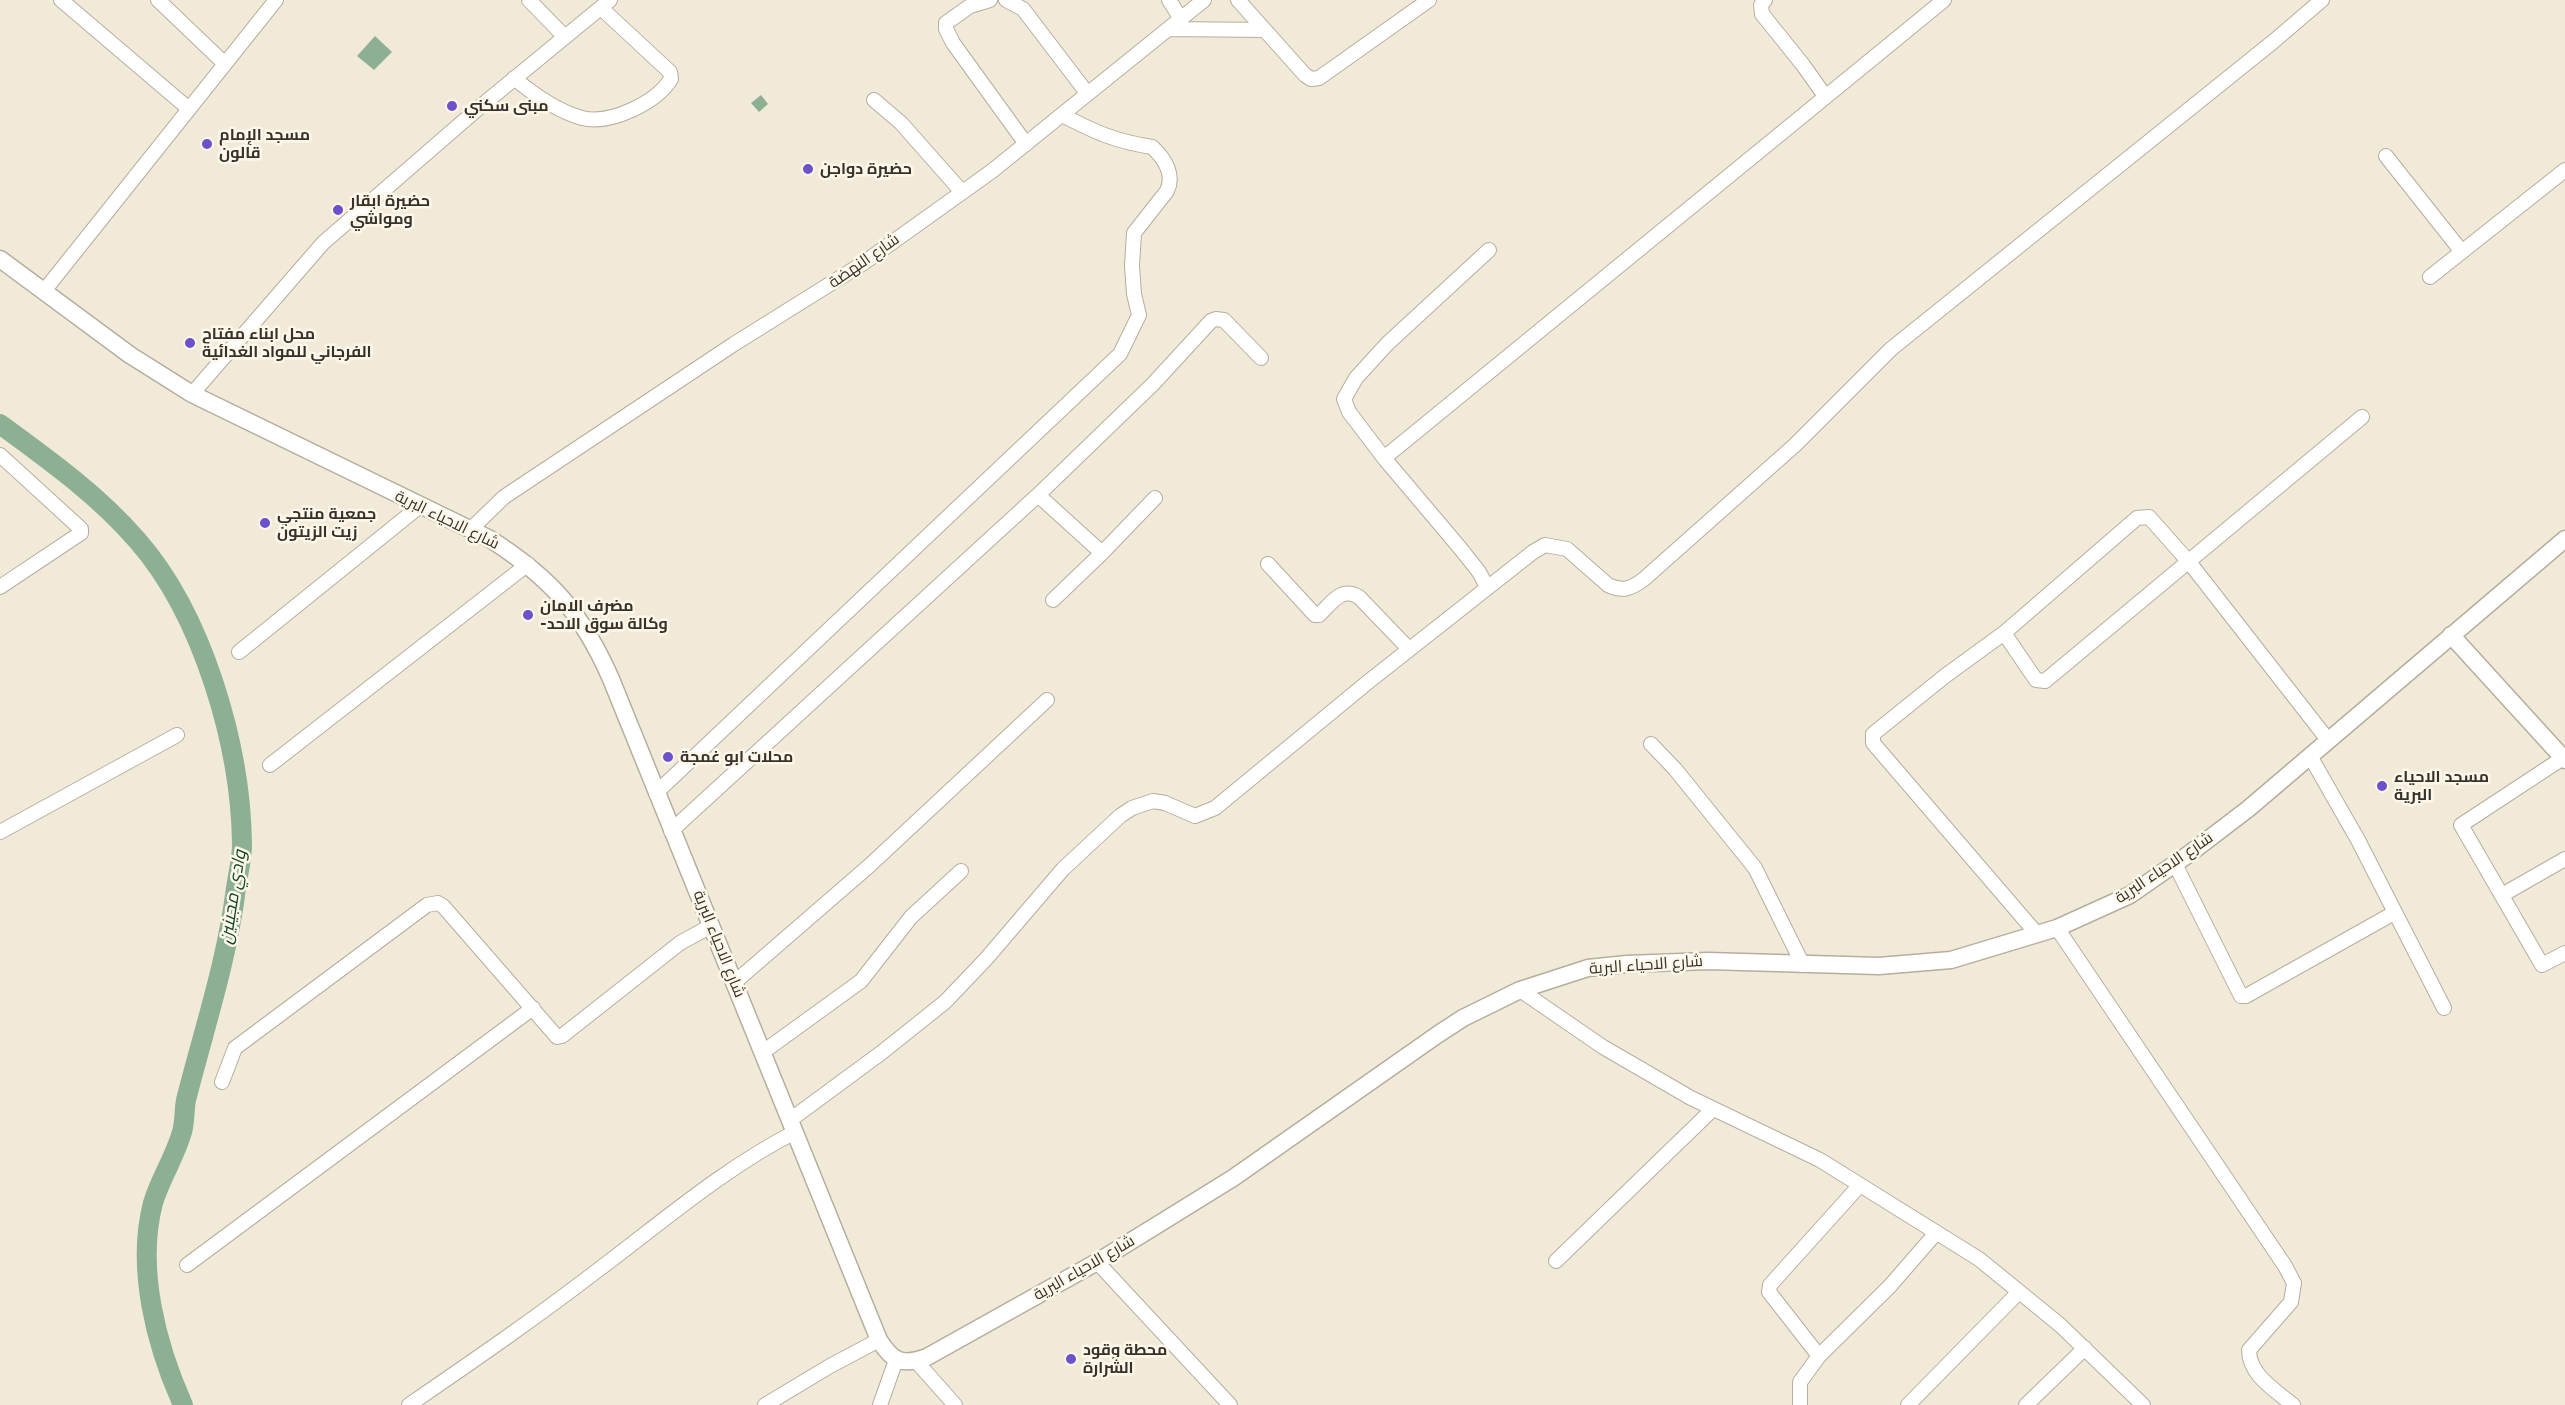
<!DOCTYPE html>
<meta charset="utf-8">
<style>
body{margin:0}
canvas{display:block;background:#f2ead8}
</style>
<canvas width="2565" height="1405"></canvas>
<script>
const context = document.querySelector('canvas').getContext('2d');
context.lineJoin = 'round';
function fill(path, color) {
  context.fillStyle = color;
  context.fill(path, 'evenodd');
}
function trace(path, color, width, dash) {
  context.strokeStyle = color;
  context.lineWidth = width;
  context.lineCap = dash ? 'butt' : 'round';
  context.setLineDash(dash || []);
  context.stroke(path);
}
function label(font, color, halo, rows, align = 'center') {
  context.font = font + ' Raleway,Cairo,sans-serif';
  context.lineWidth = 5;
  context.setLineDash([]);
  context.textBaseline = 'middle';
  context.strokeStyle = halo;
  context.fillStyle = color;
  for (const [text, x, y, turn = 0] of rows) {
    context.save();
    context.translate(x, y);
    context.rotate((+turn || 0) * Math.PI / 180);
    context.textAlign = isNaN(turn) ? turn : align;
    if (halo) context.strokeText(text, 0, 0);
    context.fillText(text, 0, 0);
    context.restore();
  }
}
fill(new Path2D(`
 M375 36 392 52 374 70 357 56Z
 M761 95 768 104 759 112 751 103Z`), '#8db094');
trace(new Path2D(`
 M0 424C48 459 98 495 137 540 203 615 241 746 242 845 242 859 238 874 236 888 227 961 204 1029 186 1100 184 1111 185 1122 182 1132 175 1157 160 1179 153 1203 136 1268 156 1345 183 1405`), '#8db094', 20);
const minor = new Path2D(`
 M61 0 189 109
 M158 0 225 64
 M529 0 564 36
 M990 0 970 6 946 23V29L953 43 1026 144
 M1006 0 1023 9 1087 93
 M1169 0 1181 19
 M1238 0 1305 75 1311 79 1319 78 1429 0
 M1765 0 1761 5 1762 14 1803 65 1825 96
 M1168 29 1265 30
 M514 78C533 94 557 111 582 118 610 125 656 103 671 79L670 72 601 8
 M874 100 901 123 962 192
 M2386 156 2462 252
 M2430 277 2565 170
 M44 291 276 0
 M192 394 323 243 481 106 610 0
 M0 455 81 529V533L0 587
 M1384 458 1944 0
 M1038 495 1102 553 1053 600
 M471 529 504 497 734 344 862 264 992 171 1204 0
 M1102 553 1155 498
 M1268 564 1315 615H1319C1332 603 1341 586 1359 597L1409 649
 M1487 587 1479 572 1460 548 1384 458 1349 412 1344 399 1356 378 1387 344 1489 250
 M2004 633 2036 680 2045 681 2362 417
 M239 652 420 506
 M1651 744 1675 769 1755 868 1803 965
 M2310 756 2358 840 2444 1008
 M2563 758 2461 825 2542 965 2565 953
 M270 765 528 564
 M656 793 1120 354 1139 315 1134 294 1132 266 1134 233 1167 191C1175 174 1164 158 1152 147 1114 141 1095 132 1062 115
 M671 831 1038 495 1153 384 1211 321 1216 319 1224 320 1261 358
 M0 832 177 735
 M2175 864 2241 996H2246L2394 913
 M2502 895 2565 859
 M2057 928 2285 1266 2294 1283 2291 1302 2249 1350C2249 1375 2275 1390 2293 1405
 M2037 934 1873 743V734L1945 676 2004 633 2137 518 2149 517 2189 562 2328 740
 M735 982 869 866 1047 700
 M1520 990 1603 1047 1691 1098 1820 1160 1979 1259 2060 1325 2143 1405
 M763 1052 861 981 911 917 961 871
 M222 1082 235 1048 427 905 438 903 443 906 557 1037 562 1036 680 943 711 926
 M790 1120 881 1053 945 1002 986 959 1063 869 1120 816 1132 808 1153 801 1165 803 1195 816 1215 808 1368 682 1533 552 1545 545 1567 549 1608 585C1622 592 1631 589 1644 579L1795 445 1891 349 2274 41 2322 0
 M1556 1261 1713 1109
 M1097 1262 1230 1405
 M187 1265 533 1008
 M1819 1356 1769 1292 1770 1285 1860 1185
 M916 1361 955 1405
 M409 1405C473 1361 537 1317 598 1270 662 1222 723 1169 795 1132
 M765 1405 830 1366 879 1340
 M880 1405 896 1360
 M1800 1405V1382L1819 1356 1890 1286 1936 1233
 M1908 1405 2019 1292
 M2026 1405 2085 1348`);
const major = new Path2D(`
 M0 259 130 355 192 394 490 539C551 578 582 613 611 679L879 1340C893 1362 902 1366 927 1357L1097 1262 1162 1222 1233 1178 1437 1035 1463 1018 1520 990 1588 968 1627 964 1708 961 1879 966 1951 960 2057 928 2130 895 2189 854 2248 809 2565 539
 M2451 635 2565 760`);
trace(minor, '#b5ae9c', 16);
trace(major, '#b5ae9c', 19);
trace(minor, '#fff', 14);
trace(major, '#fff', 16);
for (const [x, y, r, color] of [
 [452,106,6,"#6b51ca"],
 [207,144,6,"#6b51ca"],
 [808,169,6,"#6b51ca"],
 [338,210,6,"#6b51ca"],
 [190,343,6,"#6b51ca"],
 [265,523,6,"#6b51ca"],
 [528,615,6,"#6b51ca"],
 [668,757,6,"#6b51ca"],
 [2382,786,6,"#6b51ca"],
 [1071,1359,6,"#6b51ca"]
]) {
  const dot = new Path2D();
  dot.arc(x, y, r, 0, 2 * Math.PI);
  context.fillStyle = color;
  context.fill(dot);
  trace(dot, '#fef7e9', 2);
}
label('bold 16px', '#35322b', '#fef7e9', [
 ["مبنى سكني",464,106],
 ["مسجد الإمام",219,135],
 ["قالون",219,153],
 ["حضيرة دواجن",820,169],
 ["حضيرة ابقار",350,201],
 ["ومواشي",350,219],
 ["محل ابناء مفتاح",202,334],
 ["الفرجاني للمواد الغدائية",202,352],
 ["جمعية منتجي",277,514],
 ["زيت الزيتون",277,532],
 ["مضرف الامان",540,606],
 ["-وكالة سوق الاحد",540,624],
 ["محلات ابو غمجة",680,757],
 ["مسجد الاحياء",2394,777],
 ["البرية",2394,795],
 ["محطة وقود",1083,1350],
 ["الشرارة",1083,1368]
], 'left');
label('16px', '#35322b', '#fef7e9', [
 ["شارع النهضة",864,261,-35],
 ["شارع الاحياء البرية",447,520,26],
 ["شارع الاحياء البرية",2164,868,-34],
 ["شارع الاحياء البرية",719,944,68],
 ["شارع الاحياء البرية",1646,965,-4],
 ["شارع الاحياء البرية",1084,1268,-30]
]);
label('italic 18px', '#0e4621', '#fef7e9', [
 ["وادي مجينين",233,897,-81]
]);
</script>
